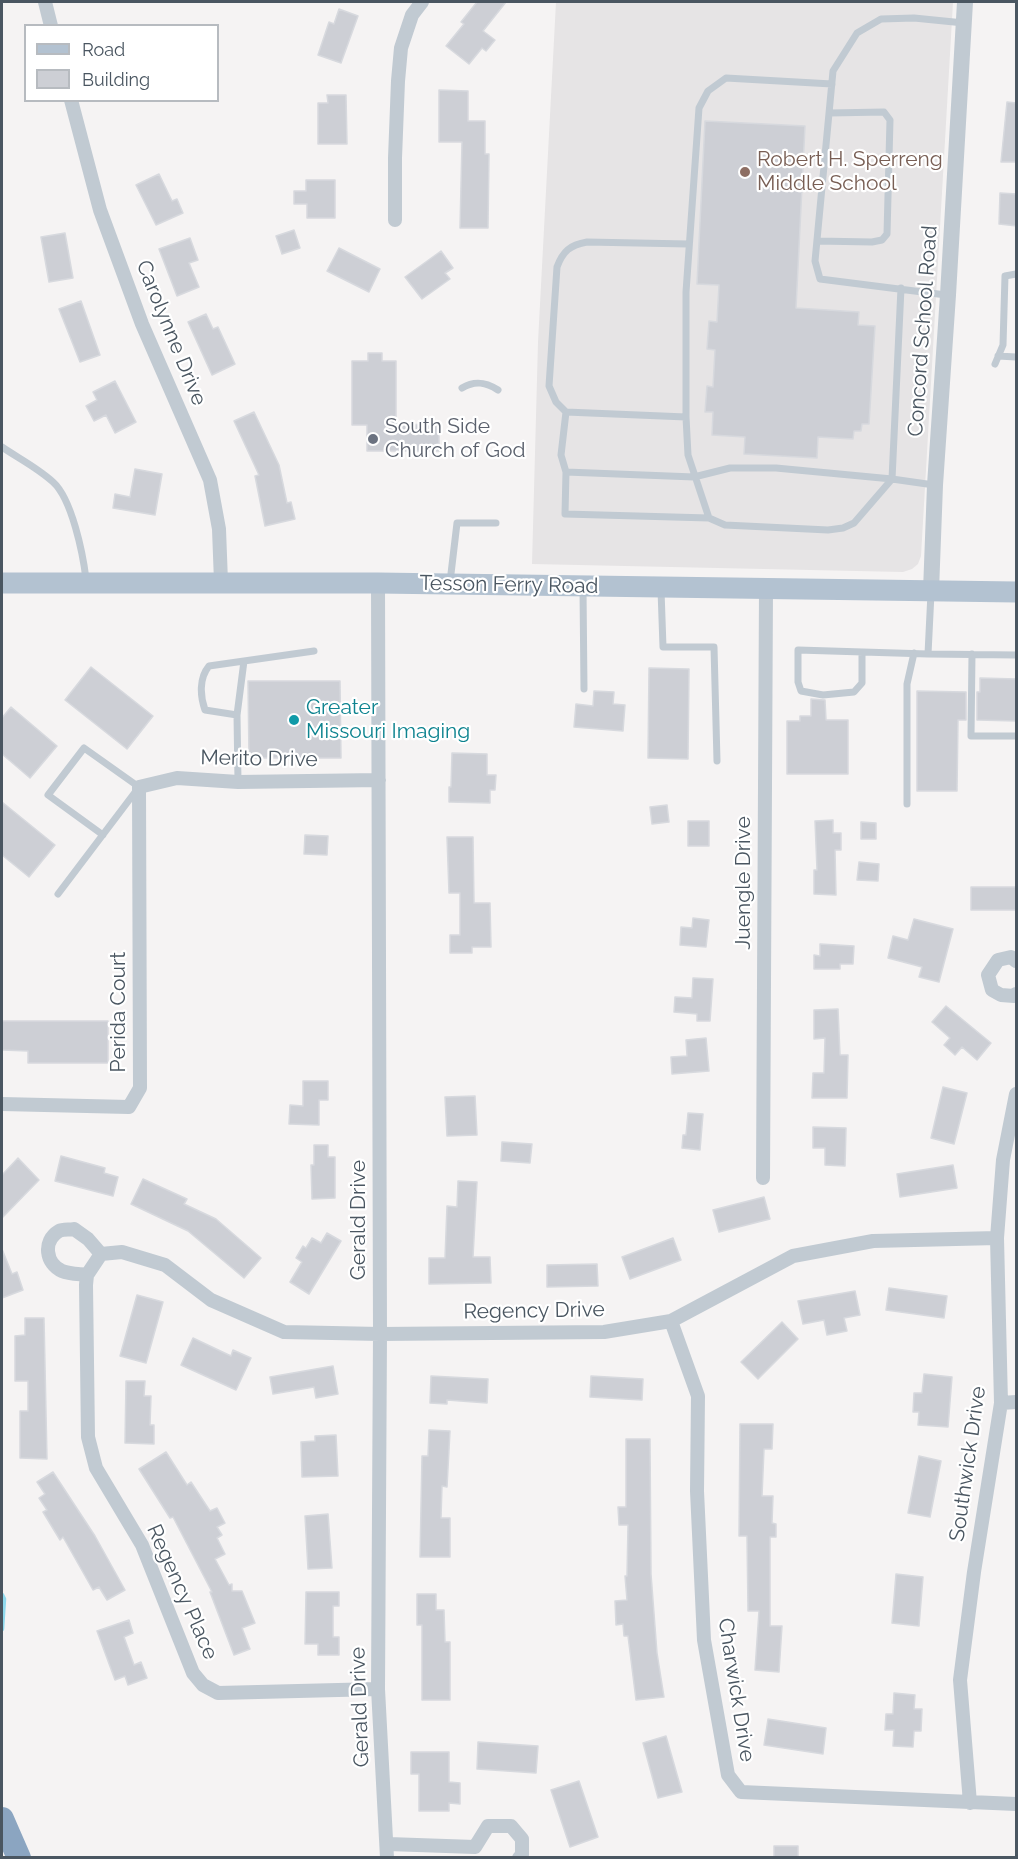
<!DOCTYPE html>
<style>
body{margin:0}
#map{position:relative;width:1018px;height:1859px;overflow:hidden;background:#f5f3f3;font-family:Raleway,sans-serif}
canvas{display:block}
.frame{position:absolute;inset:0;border:3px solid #4a5661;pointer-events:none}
.legend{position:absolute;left:24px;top:24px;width:195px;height:78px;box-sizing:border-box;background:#fff;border:2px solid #b7bbc0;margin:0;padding:8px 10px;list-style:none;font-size:18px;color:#4a5661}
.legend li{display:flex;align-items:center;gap:12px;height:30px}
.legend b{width:30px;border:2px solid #b7bbc0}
</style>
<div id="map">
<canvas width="1018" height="1859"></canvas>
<div class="frame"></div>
<ul class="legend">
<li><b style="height:8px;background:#b3c2d1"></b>Road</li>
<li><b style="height:16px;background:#cdcfd5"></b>Building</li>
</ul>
</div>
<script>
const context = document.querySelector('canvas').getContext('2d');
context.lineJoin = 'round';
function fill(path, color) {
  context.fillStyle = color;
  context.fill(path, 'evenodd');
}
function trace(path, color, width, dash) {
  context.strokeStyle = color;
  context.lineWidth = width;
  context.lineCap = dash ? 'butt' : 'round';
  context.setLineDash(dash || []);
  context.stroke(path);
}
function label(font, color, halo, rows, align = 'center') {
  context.font = font + ' Raleway,sans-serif';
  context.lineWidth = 4.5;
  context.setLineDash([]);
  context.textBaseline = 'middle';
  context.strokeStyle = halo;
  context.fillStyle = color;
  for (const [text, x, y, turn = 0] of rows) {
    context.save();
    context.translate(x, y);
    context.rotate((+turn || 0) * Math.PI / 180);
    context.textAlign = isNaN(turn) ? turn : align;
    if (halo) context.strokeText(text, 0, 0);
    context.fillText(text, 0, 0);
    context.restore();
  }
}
fill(new Path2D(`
 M556 2H953L921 556 918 564 912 569 903 572 532 564 538 342Z`), '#e6e4e5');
trace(new Path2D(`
 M2 1595 4 1599 2 1629`), '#90daee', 4.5);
const building = new Path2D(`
 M477 2H506L483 31 495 40 486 51 482 48 469 64 446 46 464 24 461 22Z
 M339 9 358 16 341 63 318 55 329 22 334 24Z
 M439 90 468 91V121H485V154H489L488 228H460L462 142H439Z
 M327 95H346L347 144H318V103H328Z
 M1007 102 1017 103V162H1001Z
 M705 121 805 126 796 308 859 312 858 325 875 326 869 424H862L861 431H854L853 439 818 437 817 458 744 454 745 437 712 435 713 412H705L707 386 713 387 715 350 707 349 709 321 717 322 719 285 697 284Z
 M159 174 172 201 177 199 183 213 156 225 136 185Z
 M306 180H335V218H307V204H294V191H306Z
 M1000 193 1017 194V226L999 224Z
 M294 230 300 248 282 254 276 236Z
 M65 233 73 278 49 282 41 237Z
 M190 238 198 260 189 263 199 287 177 296 159 249Z
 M339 248 380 269 369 292 327 271Z
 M441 251 453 268 445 273 450 279 422 299 405 277Z
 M81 301 100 355 80 362 59 309Z
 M206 314 213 329 218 327 235 364 212 375 188 322Z
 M368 353H382V361H396V424L439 425V451H367V425H352V361H368Z
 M115 381 136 422 115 433 106 415 94 421 86 406 97 400 93 392Z
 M254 412 279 465 287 503 291 502 295 519 265 526 255 476 259 475 234 421Z
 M135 469 162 474 155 515 113 508 115 494 130 497Z
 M91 667 153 716 127 749 65 700Z
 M649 668 689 669 688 759 648 758Z
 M980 678 1017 679V721L977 720V692H980Z
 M248 681H340L341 758H249Z
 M594 691 614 692 613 704 625 705 623 731 574 727 576 704 593 706Z
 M917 691 966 692V720H958L957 791H917Z
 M811 699 825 700 826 720H848V774H787V721H800V716H811Z
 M11 707 57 746 30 778 2 754V718Z
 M452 753 487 754V775H496L495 790H490V803L449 802V787H451Z
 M2 802 55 845 29 877 2 855Z
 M667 805 669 822 652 824 650 807Z
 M833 820V833H841V850H835L836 895 814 894V870H817L815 821Z
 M688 821H709V846H688Z
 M861 822 876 823V839H861Z
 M305 835 328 836 327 855 304 854Z
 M447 837H473L474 903H490L491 947H472V953H450V935H460V893H449Z
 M859 862 879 864 878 881 857 880Z
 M971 887H1017V910H971Z
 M693 918 709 920 706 947 680 945 681 927 692 928Z
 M914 919 953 929 939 982 919 977 922 967 888 958 893 936 908 940Z
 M820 944 854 946 853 964H840V969H814V955L820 956Z
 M693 978 713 979 710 1021H697V1014L674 1012 675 997 692 998Z
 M946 1006 991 1043 977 1060 962 1047 955 1055 944 1045 950 1038 932 1022Z
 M838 1009 840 1055H848L847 1098H812L813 1073H824L825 1038 814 1039V1010Z
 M2 1021H108V1063H28V1051L2 1050Z
 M706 1038 709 1071 672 1074 671 1057 687 1056 686 1040Z
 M303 1081H328V1100H319V1125L289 1124 290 1105 303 1106Z
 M943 1087 967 1093 954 1144 931 1138Z
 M475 1096 477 1135 447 1136 445 1097Z
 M688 1113 703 1114 700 1150 682 1148 683 1135H686Z
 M813 1127 846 1128 845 1166 825 1165V1148H813Z
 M502 1142 532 1144 530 1163 501 1161Z
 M314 1145H328V1157H335V1198L312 1199 311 1165H314Z
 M61 1156 105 1168 104 1173 118 1177 113 1196 55 1181Z
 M18 1158 39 1180 2 1218V1175Z
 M953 1165 957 1188 900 1197 897 1174Z
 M143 1179 187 1199 184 1204 216 1219 261 1258 244 1278 188 1231 131 1204Z
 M458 1181 477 1182 473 1257H490L491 1283 429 1284V1258H445L447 1206 457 1207Z
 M764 1197 770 1219 719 1232 713 1210Z
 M327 1233 341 1241 309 1294 290 1282 302 1262 296 1258 303 1246 306 1248 312 1238 321 1243Z
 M673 1238 681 1260 630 1279 622 1257Z
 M2 1249 12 1274 17 1272 23 1290 2 1298Z
 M597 1264 598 1286 547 1287V1265Z
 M889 1288 947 1296 944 1318 886 1310Z
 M855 1291 860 1315 844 1318 847 1331 827 1335 824 1320 803 1324 798 1301Z
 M137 1295 163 1302 146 1363 120 1356Z
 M25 1318H44L47 1459 20 1458V1411H28V1381H15V1336L25 1335Z
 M782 1322 798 1339 758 1379 741 1362Z
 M193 1338 231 1356 233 1350 251 1358 236 1390 181 1365Z
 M333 1366 338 1394 316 1398 314 1387 273 1394 270 1377Z
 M924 1374 952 1377 948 1427 918 1425 919 1412H913L914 1393H922Z
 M431 1376 488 1379 487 1403 447 1400V1404L430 1403Z
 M591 1376 643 1379 642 1400 590 1397Z
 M126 1381H145L144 1396H151L150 1425H154V1444L125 1443Z
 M740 1424H773L772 1449H764L762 1496H773L772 1523 776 1524V1537H770V1626H782L779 1672 755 1670 759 1611H748L747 1536H739Z
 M429 1430 450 1431 447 1487 442 1486 441 1518H450V1557H420L422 1456H428Z
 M336 1435 338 1476 302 1477 301 1442 315 1441V1436Z
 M626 1439H650L651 1574 657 1653 664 1697 636 1700 628 1636H624L623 1624 616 1625 615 1601 627 1600 625 1576H627L628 1525H619L618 1507H626Z
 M166 1452 187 1485 191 1482 210 1511 217 1508 225 1523 217 1527 222 1535 217 1538 225 1554 215 1559 229 1585 232 1584V1591H242L255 1623 242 1628 250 1649 234 1655 210 1592H212L173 1517 170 1518 139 1469Z
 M919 1456 941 1461 930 1517 908 1513Z
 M53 1472 95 1536 125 1590 107 1600 99 1587 93 1590 63 1537 60 1540 43 1512 47 1510 39 1498 45 1494 37 1482Z
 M328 1514 332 1568 308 1569 305 1516Z
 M896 1574 923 1577 919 1626 892 1623Z
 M306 1592H339V1606H333V1637H339V1655H318V1644H305Z
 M417 1594H436V1610H444L445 1642H450V1700H422V1625H417Z
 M129 1620 133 1633 124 1637 134 1665 141 1662 147 1678 128 1685 125 1676 115 1680 97 1631Z
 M894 1693 915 1695 914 1709H922L921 1731H914L913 1747 893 1746 894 1730H885L886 1714H893Z
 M768 1719 826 1728 823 1754 764 1745Z
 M666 1736 682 1792 658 1798 643 1743Z
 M478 1742 538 1746 536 1773 477 1769Z
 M411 1752H449V1782L460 1783V1804L449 1803V1811H419V1774H411Z
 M579 1781 598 1837 570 1847 551 1790Z
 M774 1846H798V1857H774Z`);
fill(building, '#cdcfd5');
trace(building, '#d7d9de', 1.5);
trace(new Path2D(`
 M817 241 872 242 882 240 887 234 890 120 884 112 829 113
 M901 288 892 479 934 485
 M946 295 820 279 815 261 833 71 857 33 881 19 914 18 964 23
 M998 356 1016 357
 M995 364 1003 345 1005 276 1016 274
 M462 388C475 380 486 382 498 390
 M566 412 556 402 549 386 557 267C563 251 570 245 587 242L688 244
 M2 447C18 458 38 468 53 482 72 499 83 554 86 579
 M730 468H776L892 479 854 523 843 528 828 530 725 525 709 518 565 514 566 472 694 477Z
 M566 472 561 455 566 412 686 417
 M709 518 688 455 686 417V292L699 108 708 91 726 78 832 84
 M450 582 457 523H496
 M583 589 584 689
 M661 590 663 647H714L717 761
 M862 652V683L854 692 823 695 801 691 798 682V650L928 654 931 593
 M928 654 1016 655
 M972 654 971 736H1016
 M237 715 244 661
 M238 782 237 715 205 710C200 696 199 678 209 666L314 651
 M907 804V684L914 653
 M58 894 139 787 84 748 48 795 103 835`), '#c1cad2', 7);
trace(new Path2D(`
 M45 2 51 26
 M71 100 100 210 142 324 210 480 219 529 221 582
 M395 220V158L398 81 401 48 412 15 422 2
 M378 583 380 1334 378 1689 387 1858
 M1016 961 1011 957 998 960 988 975 992 990 1001 995 1014 996 1016 994
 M2 1104 129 1107 140 1088 139 787 177 778 238 782 379 780
 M763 1178 766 589
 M87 1275C79 1274 69 1274 62 1271 46 1264 42 1241 59 1231 63 1229 70 1230 74 1229L88 1239 101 1254
 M671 1321 698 1396 697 1491 704 1640 728 1775 741 1792 1016 1804
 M1001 1403 1016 1402
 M378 1689 218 1693 203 1685 193 1673 142 1545 96 1468 88 1437 86 1285 87 1275 101 1254 122 1252 165 1265 211 1300 284 1332 380 1334 604 1332 671 1321 793 1256 873 1241 997 1238
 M970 1803 960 1680 974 1572 1001 1403 997 1238 1003 1160 1016 1094
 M388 1844 475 1847
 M475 1847 488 1826H511L522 1839V1855L519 1858`), '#c1cad2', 14);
trace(new Path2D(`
 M931 591 935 485 948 295 965 2`), '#c1cad2', 16);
trace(new Path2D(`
 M2 583H378L1016 592`), '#b3c2d1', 21);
trace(new Path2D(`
 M2 1819 19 1858`), '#8ba5c1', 24);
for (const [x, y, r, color] of [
 [745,172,6,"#8d6e63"],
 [373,439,6,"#6b7280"],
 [294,720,6,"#0f9aa8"]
]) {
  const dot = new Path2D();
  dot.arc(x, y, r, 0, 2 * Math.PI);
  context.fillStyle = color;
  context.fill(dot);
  trace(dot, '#fff', 2);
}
label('21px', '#785e54', '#fff', [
 ["Robert H. Sperreng",757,160],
 ["Middle School",757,184]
], 'left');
label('21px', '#4a5661', '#fff', [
 ["Concord School Road",923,331,-86],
 ["Carolynne Drive",171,333,68],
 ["Tesson Ferry Road",509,585,1],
 ["Merito Drive",259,759,1],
 ["Juengle Drive",744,883,-90],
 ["Perida Court",119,1012,-90],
 ["Gerald Drive",359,1220,-90],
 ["Regency Drive",534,1311,-1],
 ["Southwick Drive",968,1464,-82],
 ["Regency Place",182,1592,66],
 ["Charwick Drive",736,1690,81],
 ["Gerald Drive",360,1707,-92]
]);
label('21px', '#5b616d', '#fff', [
 ["South Side",385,427],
 ["Church of God",385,451]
], 'left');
label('21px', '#0d838f', '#fff', [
 ["Greater",306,708],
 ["Missouri Imaging",306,732]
], 'left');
</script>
